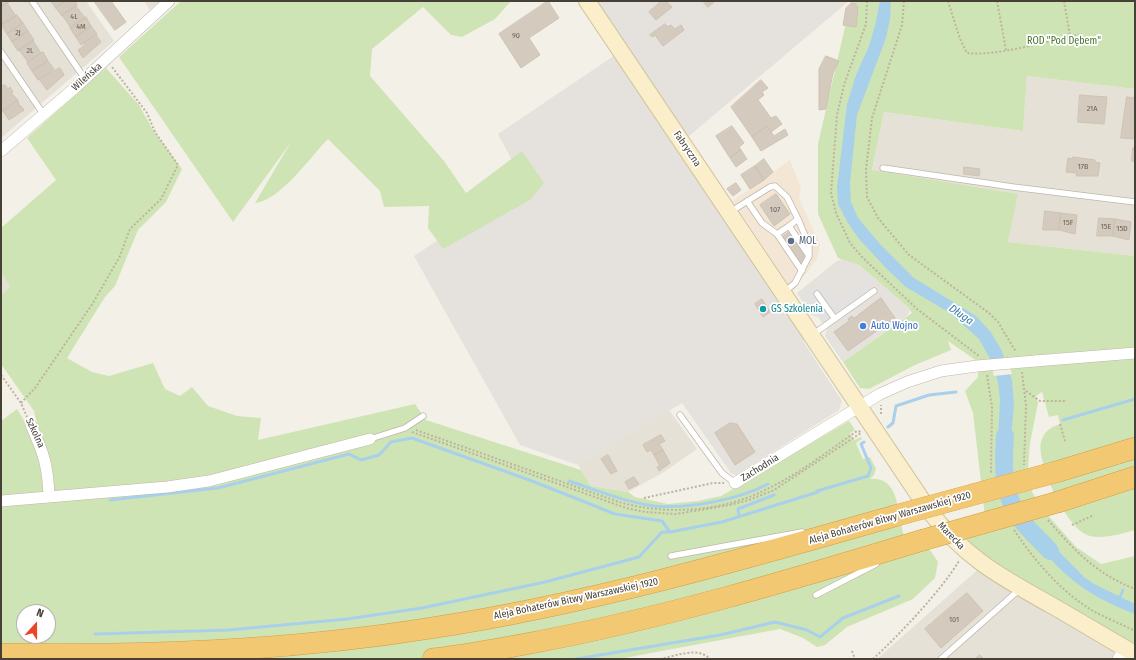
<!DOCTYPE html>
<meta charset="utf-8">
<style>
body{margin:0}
#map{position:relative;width:1136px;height:660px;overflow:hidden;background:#f3f0e8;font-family:"Fira Sans Condensed",sans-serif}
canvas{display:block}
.frame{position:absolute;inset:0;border:2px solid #464037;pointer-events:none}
.north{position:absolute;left:16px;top:604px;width:40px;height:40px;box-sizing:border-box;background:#fff;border:1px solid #b5b3af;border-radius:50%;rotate:21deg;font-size:11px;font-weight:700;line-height:16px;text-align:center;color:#464037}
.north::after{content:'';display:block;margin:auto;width:14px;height:18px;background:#ea4528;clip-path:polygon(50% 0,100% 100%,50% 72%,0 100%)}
</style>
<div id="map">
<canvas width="1136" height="660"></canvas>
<div class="frame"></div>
<div class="north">N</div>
</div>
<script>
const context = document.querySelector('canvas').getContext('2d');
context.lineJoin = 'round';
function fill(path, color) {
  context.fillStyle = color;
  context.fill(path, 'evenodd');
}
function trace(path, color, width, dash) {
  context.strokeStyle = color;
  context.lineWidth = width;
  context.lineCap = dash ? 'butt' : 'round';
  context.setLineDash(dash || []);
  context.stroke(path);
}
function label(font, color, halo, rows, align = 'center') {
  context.font = font + ' "Fira Sans Condensed",sans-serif';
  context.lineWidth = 3.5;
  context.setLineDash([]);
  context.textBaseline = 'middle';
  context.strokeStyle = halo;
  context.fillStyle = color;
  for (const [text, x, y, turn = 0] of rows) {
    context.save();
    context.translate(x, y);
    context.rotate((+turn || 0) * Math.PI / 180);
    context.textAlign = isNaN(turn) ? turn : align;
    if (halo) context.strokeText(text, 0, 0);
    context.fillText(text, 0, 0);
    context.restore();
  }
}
fill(new Path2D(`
 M1 1H86L114 41 1 138Z
 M144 1H160L150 10Z
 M1027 76 1135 89V256L1008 242 1017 194 872 171 884 112 1023 131Z
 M1 272 11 287 1 295Z
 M669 410 697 449 664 472 628 492 591 486 578 465Z
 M983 565 1135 659H877Z`), '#e6e1d7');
fill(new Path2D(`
 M790 160 801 188 799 198 820 245 817 259 793 291 733 201Z`), '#f3e6d5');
fill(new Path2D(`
 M587 1H849L682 142 811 335 803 341 842 401 839 410 736 475 731 473 682 403 578 465 520 445 414 256 524 183 498 134 621 51Z
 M843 259 859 265 908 307 910 310 907 316 843 362 825 336 827 329 818 317 811 315 797 293 837 261Z`), '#e5e1dd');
fill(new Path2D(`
 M181 1H511L495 19 462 37 451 35 423 7 372 49 370 76 444 161 466 193 522 151 544 183 530 200 443 249 428 228 429 206 384 207 380 191 328 139C311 156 280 201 255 203L291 142 233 222 119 57Z
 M851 1H1135V89L1027 76 1023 131 884 112 872 170 1018 194 1008 242 1135 256V530C1120 534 1105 539 1090 536 1067 531 1036 462 1041 442 1044 431 1051 427 1060 424L1058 415 1049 417 1042 392 1036 396 1038 403 1030 443 1028 469 1032 492 1045 512 1076 547 1101 564 1135 556V654L959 546 986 525 973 413 965 391 978 377 977 361 948 341 951 350 915 365 869 389 860 388 843 362 912 313 908 307 859 265 838 258 818 214V144Z
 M106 68 139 105 153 130 182 169 166 202 138 230 115 286 105 297 67 358 92 372 109 376 153 363 165 389 180 396 192 387 208 406 237 416 261 418 258 440 415 404 426 420 581 470 591 486 628 492 635 497 668 504 698 501 721 496 849 421 855 430 850 433 854 440 861 437 862 439 856 443 863 459 870 457 876 469 874 475 870 479C900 476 897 513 904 536L918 532 938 562 935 578 913 599 847 627 825 645 817 647 803 638 780 629 619 659H1V421L17 409 28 427 37 423 34 411 1 364V295L10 287 1 272V228L56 180 27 138ZM24 612H48V636H24Z`), '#cfe4b4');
fill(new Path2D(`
 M632 50 658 90 655 92 627 51Z
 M866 279 874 291 825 326 803 297 824 282 836 300Z`), '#e4e2e0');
fill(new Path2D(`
 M880 1H891L890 19 886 38 857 115 850 183 851 202 858 218 880 244 914 278 976 316 990 331 1001 349 1012 380 1014 405 1011 437 1012 457 997 461 1000 399 998 382 993 364 979 339 950 313 906 287 887 269 859 239 848 223 838 204 837 187 847 104 856 75 869 46 875 26Z
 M1013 494 1017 501 1005 505 1001 497Z
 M1039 531 1084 577 1094 584 1135 604V614C1083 594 1064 576 1028 534Z`), '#a9d0eb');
fill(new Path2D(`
 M1007 359 1012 374 994 376 991 364Z`), '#f3f0e8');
trace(new Path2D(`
 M1063 420 1135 399
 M888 427 893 423 896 406 929 395 956 392
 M569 481C596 490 625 502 654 506 688 509 738 500 768 484
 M817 491 868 476 871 468 861 444 864 442
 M110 500 218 488 349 454 361 460 379 455 391 442 412 438 532 481 615 514 662 521 670 532 722 522 818 492
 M739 516 738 509 774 495
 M1119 599 1123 590
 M95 634 229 630 347 619 422 608 545 582 639 557 662 532H670
 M576 659 720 635 775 622 807 630 820 637 843 618 899 596`), '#a9d0eb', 3);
trace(new Path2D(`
 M1005 436C1003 464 1002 492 1019 517 1027 529 1040 540 1050 551`), '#a9d0eb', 18);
const building = new Path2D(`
 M1 1H8L9 2 1 7Z
 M51 1H65L56 8Z
 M65 1H75L77 5 62 16 56 8Z
 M94 1H111L126 22 115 30Z
 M548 1 559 18 529 38 540 55 521 68 499 34Z
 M662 1H666L672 7 656 20 649 12Z
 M703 1H713L714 2 708 7Z
 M7 3 16 16 2 25 1 7Z
 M852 3 856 4V6L858 7 856 27 843 25 846 8Z
 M76 6 85 18 71 28 62 15Z
 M17 15 23 23 7 34 1 25Z
 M86 17 91 26 76 37 70 28Z
 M23 23 28 31 12 42 7 34Z
 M665 24 668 27 671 25 675 29 681 25 684 30 663 46 655 35 653 37 650 35Z
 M91 26 97 34 81 45 76 37Z
 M28 31 34 40 18 51 12 42Z
 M96 35 101 42 83 58 78 50 85 45 84 43Z
 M33 41 41 53 28 62 19 50Z
 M43 52 48 61 32 71 27 63Z
 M826 56 839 61 833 73 826 109 819 110V69Z
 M48 61 54 69 38 80 32 71Z
 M60 68 64 75 47 90 39 79Z
 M761 80 768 88 762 92 764 95 758 100 771 118 776 116 782 124 771 132 767 126 752 137 731 107Z
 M5 85 8 89 10 87 13 92 11 93 18 100 3 111 1 109V87Z
 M1080 95 1107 97 1104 124 1078 122Z
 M1127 97 1135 98V139L1121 138Z
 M18 101 20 107 21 106 24 110 9 120 3 111Z
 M732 126 744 143 739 147 741 150 730 158 716 136Z
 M767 126 774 136 785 129 788 135 761 151 752 137Z
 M1133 148H1135V162L1132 161Z
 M741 150 747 159 736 167 730 158Z
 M1073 157 1095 160V162L1100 163 1098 176H1076L1077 173 1066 172 1068 158 1073 159Z
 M764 159 773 172 764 180 755 166Z
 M755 166 764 180 750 189 741 175Z
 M964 167 980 169 979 176 964 174Z
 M736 183 741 190 733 196 727 189Z
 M776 194 790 214 774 226 760 205Z
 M1045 211 1061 213 1059 230H1043Z
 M1061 213 1077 215 1075 234 1059 230Z
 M1099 218 1115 219 1113 236H1097Z
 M1115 219 1131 222 1129 240 1113 236Z
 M792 230 812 258 801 266 781 238Z
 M881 298 895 318 848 351 834 332 849 321 848 319 852 316 854 318Z
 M762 299 770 312 763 317 755 304Z
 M730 423 737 424 755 452 735 465 715 433Z
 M661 435 665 441 659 444 663 450 654 455 651 450 647 452 643 445Z
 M663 450 670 463 659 471 657 467 660 466 654 455Z
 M608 455 617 471 611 474 601 459Z
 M634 477 639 484 629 489 625 482Z
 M967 593 983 611 941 648 925 629Z
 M980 655 984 659H975Z`);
fill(building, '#d4cbbe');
trace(building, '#cec3b2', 1);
const lane = new Path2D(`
 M32 1 85 79
 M1 52 44 115
 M883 168 1013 187 1135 202
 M747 201 762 223 777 234 802 271
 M730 212 770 187 775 186 787 197 798 219 789 226
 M798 219 809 245V254
 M777 234 789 226 809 256 795 283 783 293
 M817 294 835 319
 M812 335 874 291
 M680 415 722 473 735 483
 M370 439 405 428 423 416
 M671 556 802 532
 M816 595 876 564
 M941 659 1020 589`);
const street = new Path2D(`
 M1 151 77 86 169 1
 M1035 361 1135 353
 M31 425C44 454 48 466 49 497
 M735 483 880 394 907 382 941 371 977 366
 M1 501 167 487 209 481 370 439
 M1118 659 1125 648`);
const secondary = new Path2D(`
 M587 1 928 509C963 557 1001 577 1051 605 1079 621 1107 638 1135 654`);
const highway = new Path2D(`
 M1056 472 1135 448
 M1058 502 1135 477
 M1 654C145 656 288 651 431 628 589 604 744 559 898 515
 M433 659C466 655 499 649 531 643 665 618 794 579 923 540`);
trace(lane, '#beb7ab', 7);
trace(street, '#beb7ab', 12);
trace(secondary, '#cfc19b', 18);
trace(highway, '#d29d43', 22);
trace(new Path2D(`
 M867 1 866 24 844 85 837 115 831 193 836 213 850 243 863 258 917 309 979 356
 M904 1 902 25 872 118 866 170 867 197 878 218 909 255 989 313 998 322 1016 352
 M948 1 960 39 967 53C996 57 1051 40 1082 34
 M997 1 1006 50
 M1064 1 1070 36
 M1022 372 1026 405 1024 465
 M1 375 21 403 27 417
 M987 375 992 407 991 474
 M1026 391 1040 401H1067
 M21 403 35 388 93 303 120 256 130 229 161 199 178 165 155 132 147 113 112 67
 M881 414V405
 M1060 424 1065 441
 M416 430 616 501C663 516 723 512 767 489 799 474 828 451 857 431L862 432
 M412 432 626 508 645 512 676 514 730 505 749 500 774 490 861 433
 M644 498 713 483H724
 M1048 520C1076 552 1095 573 1135 589
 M1072 525 1094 515
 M1014 530C1035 561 1060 591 1093 611 1106 618 1121 624 1135 631
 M852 651 855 659
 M660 659C676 656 698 646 710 659
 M873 659C900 634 940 592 959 561`), '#beb39e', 2, [2, 2]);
trace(lane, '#fff', 5.5);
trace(street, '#fff', 11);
trace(secondary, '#faefca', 16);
trace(highway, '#f3c873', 21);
const streetBridge = new Path2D(`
 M977 366 1035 361`);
const highwayBridge = new Path2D(`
 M898 515 1056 472
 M923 540 1058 502`);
trace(streetBridge, '#beb7ab', 12, []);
trace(highwayBridge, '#d29d43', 22, []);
trace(streetBridge, '#fff', 11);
trace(highwayBridge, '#f3c873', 21);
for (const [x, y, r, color] of [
 [791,241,4,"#5c6f8a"],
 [763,309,4,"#0f9aa8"],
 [863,326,4,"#3f7fe0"]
]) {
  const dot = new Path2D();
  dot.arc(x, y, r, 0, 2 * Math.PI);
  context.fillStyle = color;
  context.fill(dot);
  trace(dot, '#fff', 1.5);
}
label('8px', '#6a6359', null, [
 ["4L",74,17],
 ["4M",81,27],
 ["2J",18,33],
 ["90",516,36],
 ["2L",30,51],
 ["21A",1092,109],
 ["17B",1083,167],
 ["107",775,210],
 ["15F",1068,223],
 ["15E",1106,227],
 ["15D",1122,229],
 ["101",954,620]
]);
label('10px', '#49732f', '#fff', [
 ["ROD \"Pod Dębem\"",1064,41]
]);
label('10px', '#464037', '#fff', [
 ["Wileńska",87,77,-42],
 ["Fabryczna",687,149,56],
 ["Szkolna",35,433,65],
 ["Zachodnia",760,468,-32],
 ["Aleja Bohaterów Bitwy Warszawskiej 1920",890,518,-16],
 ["Marecka",951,536,46],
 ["Aleja Bohaterów Bitwy Warszawskiej 1920",576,599,-12]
]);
label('10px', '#4e5e75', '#fff', [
 ["MOL",799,241]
], 'left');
label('10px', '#0d838f', '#fff', [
 ["GS Szkolenia",771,309]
], 'left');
label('10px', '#366cbe', '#fff', [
 ["Auto Wojno",871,326]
], 'left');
label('italic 11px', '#387aaa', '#fff', [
 ["Długa",961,315,35]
]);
</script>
